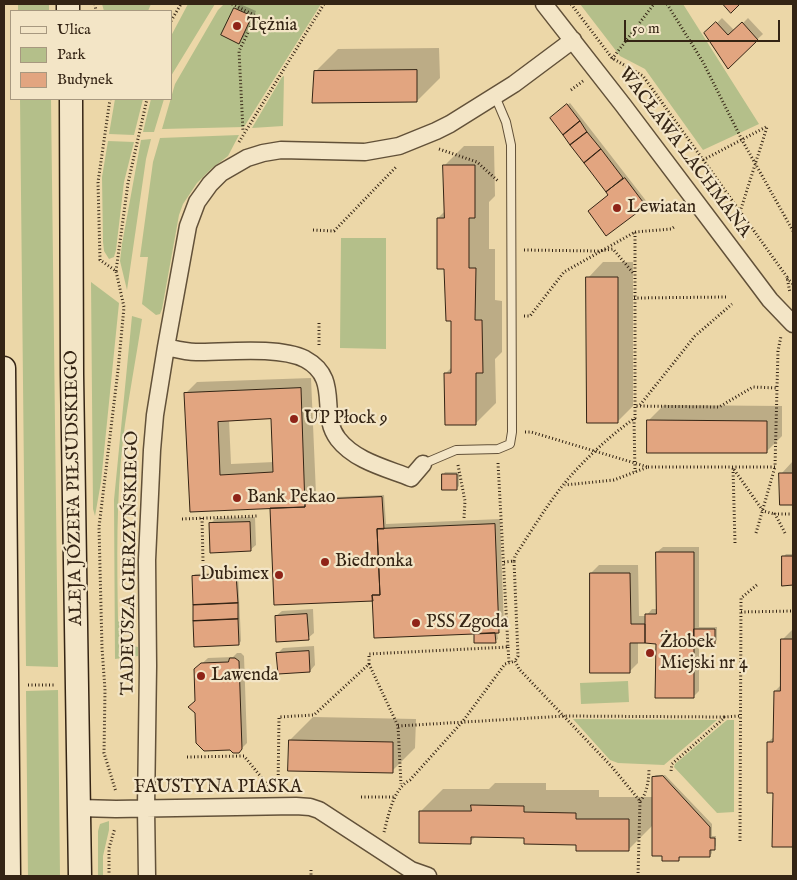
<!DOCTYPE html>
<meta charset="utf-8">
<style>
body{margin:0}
#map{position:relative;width:797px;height:880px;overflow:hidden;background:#ecd7a8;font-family:"IM FELL English",serif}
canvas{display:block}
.frame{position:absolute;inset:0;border:5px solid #342414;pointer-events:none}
.legend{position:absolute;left:10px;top:10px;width:162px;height:90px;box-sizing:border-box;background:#f3e5c6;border:1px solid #a7987f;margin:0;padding:6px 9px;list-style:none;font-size:15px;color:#342414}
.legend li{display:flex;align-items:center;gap:10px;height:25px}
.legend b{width:25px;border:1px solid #a7987f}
.scale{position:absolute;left:624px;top:20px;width:156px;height:22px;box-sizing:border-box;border:2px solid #342414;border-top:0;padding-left:6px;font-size:15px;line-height:18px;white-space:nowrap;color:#342414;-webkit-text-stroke:4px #f3e5c6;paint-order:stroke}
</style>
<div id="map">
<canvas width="797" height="880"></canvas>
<div class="frame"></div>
<ul class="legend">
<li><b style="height:6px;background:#f3e5c6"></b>Ulica</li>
<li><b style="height:14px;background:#b4bf8a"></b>Park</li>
<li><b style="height:14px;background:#e2a580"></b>Budynek</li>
</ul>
<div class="scale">50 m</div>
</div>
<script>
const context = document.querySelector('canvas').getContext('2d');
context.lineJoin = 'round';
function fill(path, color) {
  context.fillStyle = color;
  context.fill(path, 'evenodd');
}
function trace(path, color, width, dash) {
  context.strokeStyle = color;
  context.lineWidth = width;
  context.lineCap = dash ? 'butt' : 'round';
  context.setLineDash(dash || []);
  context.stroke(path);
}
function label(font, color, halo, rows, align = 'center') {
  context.font = font + ' "IM FELL English",serif';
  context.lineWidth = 4.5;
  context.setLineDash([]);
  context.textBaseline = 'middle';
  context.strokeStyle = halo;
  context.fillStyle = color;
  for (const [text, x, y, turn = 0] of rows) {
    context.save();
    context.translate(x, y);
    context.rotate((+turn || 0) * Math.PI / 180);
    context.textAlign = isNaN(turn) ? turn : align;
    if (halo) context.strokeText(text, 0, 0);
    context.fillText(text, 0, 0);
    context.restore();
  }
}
fill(new Path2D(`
 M18 4H49V11H18Z
 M102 4H151L148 11H104Z
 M188 4H215L171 76V36Z
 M224 4H321L244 127 162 129 175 84 218 10Z
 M580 4H683L759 124 703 150 645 69 620 56Z
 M284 76 283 126 252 128 282 77Z
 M20 99H51L58 667 26 666Z
 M115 99H143L134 135 109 134Z
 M151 99H164L154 132H143Z
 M239 135 228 156 211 169 197 183 183 204 179 215 162 309 160 314 156 315 142 304 148 257H140L153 162 160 138Z
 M151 139 146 159 127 290 120 261 122 244 141 140Z
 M108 141 134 142 124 182 116 250 114 257 109 259 104 251 103 242 102 177Z
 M341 238H386V349L340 348Z
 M91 282 119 303 101 482 95 516 93 509Z
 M132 316 142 319C136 359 128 400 123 440 116 500 117 561 118 621L124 623V644L138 647V656L115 659 114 500Z
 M628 681 629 702 581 704 580 683Z
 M58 690 60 876H28L26 691Z
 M573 719 717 720 664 765 618 763 610 760Z
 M727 720H734V812L717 813 674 767 675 764Z
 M109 821V830L103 856V876H98V831L100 824Z`), '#b4bf8a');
fill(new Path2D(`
 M240 4 256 11 244 37 239 42 235 9Z
 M722 18 735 31 748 18 763 34 728 67 706 34Z
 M439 48 440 78 417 101 315 72 338 49Z
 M570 103 647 202 606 234 610 195 551 118Z
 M464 146H494L495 196 489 202V249H495V300L502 301V352L495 359 496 403 476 423 445 374 453 366 452 319 438 218 445 211 444 166Z
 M603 262H633V406L618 421 588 278Z
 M311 378 316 494 312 498 384 495 386 524 500 519 504 626 497 632 498 639 495 641 477 633 374 600 273 507 191 510 186 393 197 382ZM272 418 274 462 231 464 229 420Z
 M664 405 782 406V436L766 452 648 421Z
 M793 461V504H781V474Z
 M445 472H459V486L457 488 443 475Z
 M255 517 256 545 250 550 210 524 216 518Z
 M663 547H699V627H717V640L715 642H699V691L693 697 657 642H638V663L630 671 591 573 599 565H638L639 616H646L652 609H657V552Z
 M786 554H793V584H784L783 557Z
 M238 572 241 641 239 644 193 576 195 574Z
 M313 609 314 633 308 638 276 616 282 611Z
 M793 629V846L774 845V792L768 742 775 736V691L782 684V640Z
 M314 646 315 665 310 671 278 653 283 648Z
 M237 653H241L244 656 247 743 238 752 196 700 195 670 208 658 233 657Z
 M313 717 416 719 415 748 392 771 290 740Z
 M656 775H665L712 824V836H716V846L712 849V853L710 856 681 855 679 860 653 825 628 850 525 836H476L470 842 420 812 443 789H489L495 783H546V790H599V797H653V777Z`), '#0003');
const building = new Path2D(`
 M723 4H740L731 13Z
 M234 8 252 16 239 44 221 35Z
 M716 22 728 35 742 22 758 40 728 69 704 33Z
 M417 70V102L312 103 314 71Z
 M567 104 580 121 563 135 550 118Z
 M580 121 587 132 570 145 563 135Z
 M587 132 601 149 584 163 570 145Z
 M601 149 623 178 606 192 584 163Z
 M443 165H475V218H469V268H476L475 320H482L483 373H476V425H445L444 373H451V321H446L444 269H437V218H444Z
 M625 178 646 206 606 236 588 211 608 195 606 192Z
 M586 277H618V423H587Z
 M301 388 305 507 190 512 184 393ZM271 419 273 472 220 475 218 422Z
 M647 420 767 421V453H647Z
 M779 473H793V505H780Z
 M442 474H457V490H442Z
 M382 497 384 529H377L380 595H372L373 601 274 605 270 508 305 507V500Z
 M250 522 251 551 210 553 209 523Z
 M495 524 499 633 374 638 372 595H380L377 529Z
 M656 552H694V698H655L656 644 645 643V614H656Z
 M782 556H793V585L782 586Z
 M590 573H630L631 624H645V643H630V673H590Z
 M236 574 238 603 193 605 192 576Z
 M238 603V619L193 621V605Z
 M307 614 309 640 276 642 275 616Z
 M238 619 239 645 194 647 193 621Z
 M694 629H715V644L694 643Z
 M495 633 496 643H474V634Z
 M781 639H793V847H772L773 793H767V742H773L774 691H780Z
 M309 651 310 672 278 674 276 653Z
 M230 658H235L239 661 242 749 239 753H233L230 750 204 751 196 743 195 713 188 707 195 701 194 669 201 663 228 662Z
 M289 740 393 742V773L288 771Z
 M663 776 710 827V838H715V850H710V857H679V861H662V856H652V777Z
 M471 805 524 806V812L576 813V819H629V851H576V845L524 844V838L471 837V844L419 843V811H471Z`);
fill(building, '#e2a580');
trace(building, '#342414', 1);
const lane = new Path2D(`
 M423 464 456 450 498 449 510 444 512 432 511 145 506 122 495 96`);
const street = new Path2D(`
 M544 4 623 105 755 280 770 300 793 324
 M166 347C175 349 186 352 196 352 226 352 279 346 305 359 342 379 318 413 338 439 355 461 386 468 411 478L423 464
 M79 808 116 809 296 806 310 807 319 810 411 870 428 876
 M147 876 146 808 148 666 147 560 152 450 155 415 166 347 188 226 197 202 210 184 221 173 247 158 263 153 281 150 365 152 399 146 436 131 450 124 514 84 573 40`);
const secondary = new Path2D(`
 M68 4V11
 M71 99 72 374 80 876
 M4 368 9 876`);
trace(lane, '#625139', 10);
trace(street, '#625139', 19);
trace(secondary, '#342414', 25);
trace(new Path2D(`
 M95 4 96 11
 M232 4 256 16 239 51 243 131
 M571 4 612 58 643 76 787 277 790 293
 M667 4 703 62 742 140 793 231
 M171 21 181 4
 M612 59 654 4
 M571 90 583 81
 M110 99 98 182 100 260 116 271 124 307 118 370 99 527 102 648 105 690 104 753 116 792
 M239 142 324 4
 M439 149 477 162 498 181
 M703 160 766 127
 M740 212 767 127
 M313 230 334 231 397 166
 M635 232 671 229 674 227
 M524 250 598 251 613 249 634 274
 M116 271 128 183 147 99
 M787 278 793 284
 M634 298 727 297
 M524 316H530L564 272 635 232V406
 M319 323V347
 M640 405 695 336 732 304
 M634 419 635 472
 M525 432H531L648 467 614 480 565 485
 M458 465 465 501 464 518
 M648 467H775L777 388
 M202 518 203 561
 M182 519 258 516
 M756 533 775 467
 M785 533 775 514H793
 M735 543 733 468 763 511 775 514
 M514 561 515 556C532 530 548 503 568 479 587 457 611 435 635 418V406L719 407 753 387 777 388 778 351 781 336
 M504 562 514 561 518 656 515 661
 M741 612 793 611
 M508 647 509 662
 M369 664 398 726 401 784
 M28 685H56
 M724 717 740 716
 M398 726 565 716 724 717 723 719 672 764 671 771
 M187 757 244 756 270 788
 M278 789 279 717 314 715 369 664V654L508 647 498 463
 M361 797H395
 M640 801C647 794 649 779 649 769
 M384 832C389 814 393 789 410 780L463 721 505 664 515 661 519 669 612 767 640 801 638 876
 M740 841 741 598 758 584
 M311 870V876
 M109 876V848L115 828`), '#342414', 3, [1, 2.5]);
trace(lane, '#f3e5c6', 8);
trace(street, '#f3e5c6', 16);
trace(secondary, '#f3e5c6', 22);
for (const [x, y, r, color] of [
 [237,26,5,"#8f2418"],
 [617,208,5,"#8f2418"],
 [294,419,5,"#8f2418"],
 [237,498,5,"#8f2418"],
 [325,562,5,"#8f2418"],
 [279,575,5,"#8f2418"],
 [416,623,5,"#8f2418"],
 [650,653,5,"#8f2418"],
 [201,676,5,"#8f2418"]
]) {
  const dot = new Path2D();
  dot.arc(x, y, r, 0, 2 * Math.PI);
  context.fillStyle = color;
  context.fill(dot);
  trace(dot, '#f3e5c6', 2);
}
label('18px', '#342414', '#f3e5c6', [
 ["Tężnia",247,26],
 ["Lewiatan",627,208],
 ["UP Płock 9",304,419],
 ["Bank Pekao",247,498],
 ["Biedronka",335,562],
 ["Dubimex",269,575,"right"],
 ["PSS Zgoda",426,623],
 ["Żłobek",660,643],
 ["Miejski nr 4",660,664],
 ["Lawenda",211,676]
], 'left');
label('18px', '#342414', '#f3e5c6', [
 ["WACŁAWA LACHMANA",684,153,53],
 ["ALEJA JÓZEFA PIŁSUDSKIEGO",75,488,-91],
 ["TADEUSZA GIERZYŃSKIEGO",131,563,-89],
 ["FAUSTYNA PIASKA",218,788]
]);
</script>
